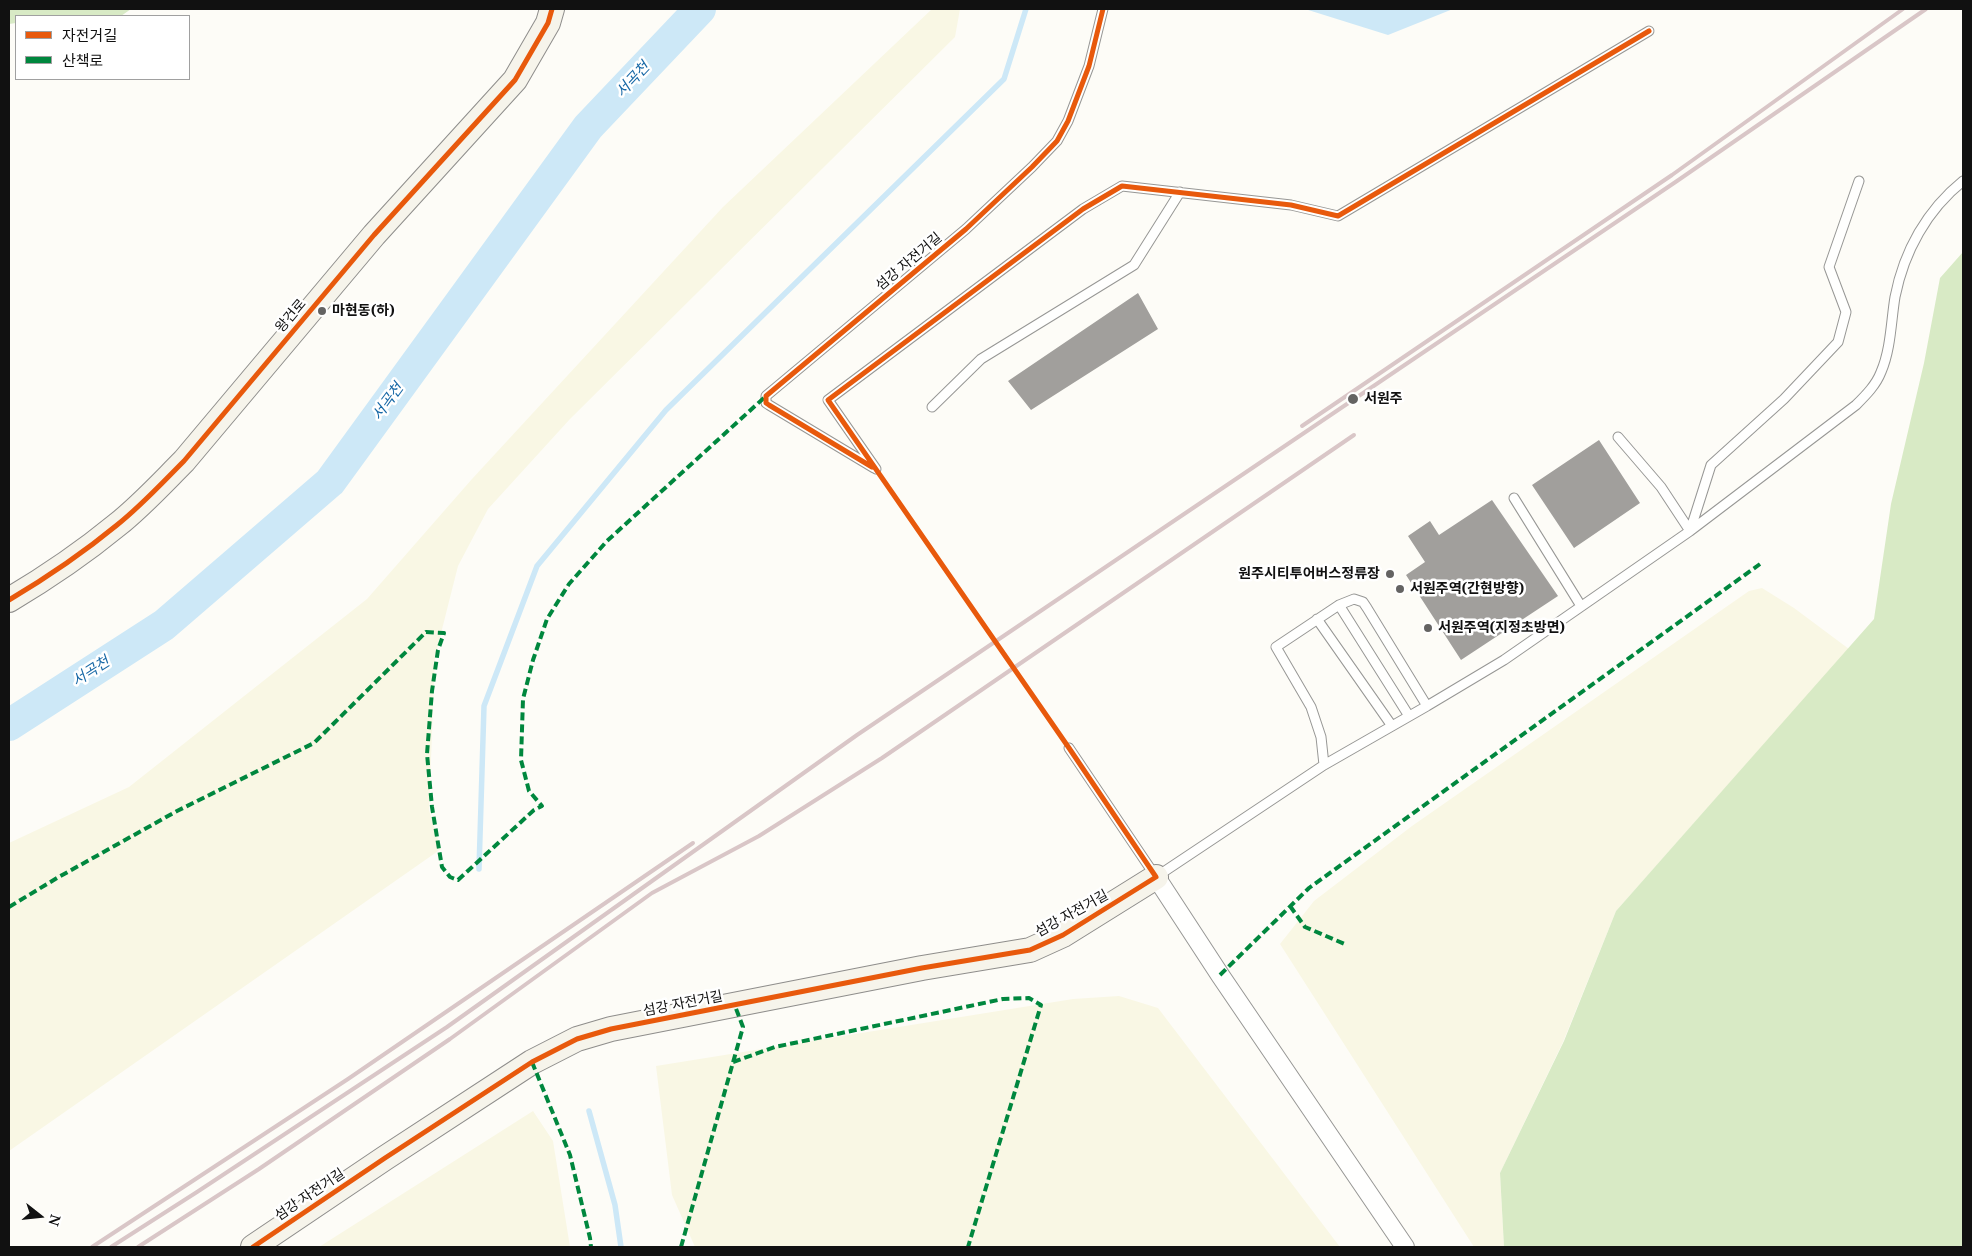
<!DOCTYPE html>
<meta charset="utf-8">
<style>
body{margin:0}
#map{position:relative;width:1972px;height:1256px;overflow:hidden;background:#fdfcf7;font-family:"Noto Serif","Noto Sans KR",serif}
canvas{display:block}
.frame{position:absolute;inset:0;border:10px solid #111;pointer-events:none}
.legend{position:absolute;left:15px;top:15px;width:175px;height:65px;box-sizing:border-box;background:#fff;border:1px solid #a0a0a0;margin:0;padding:6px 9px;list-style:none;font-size:15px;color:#111}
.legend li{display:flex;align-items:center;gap:10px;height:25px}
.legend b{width:25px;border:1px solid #a0a0a0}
.north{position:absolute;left:15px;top:1191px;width:50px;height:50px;-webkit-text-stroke:4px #fff;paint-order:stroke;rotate:106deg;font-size:14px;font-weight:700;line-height:20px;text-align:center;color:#111}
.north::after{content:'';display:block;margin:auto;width:18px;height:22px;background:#111;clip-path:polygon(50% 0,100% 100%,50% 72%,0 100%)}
</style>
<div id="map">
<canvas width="1972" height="1256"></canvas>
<div class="frame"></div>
<ul class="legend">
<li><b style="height:6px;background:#e8590c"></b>자전거길</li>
<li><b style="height:6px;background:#00873e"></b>산책로</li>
</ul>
<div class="north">N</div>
</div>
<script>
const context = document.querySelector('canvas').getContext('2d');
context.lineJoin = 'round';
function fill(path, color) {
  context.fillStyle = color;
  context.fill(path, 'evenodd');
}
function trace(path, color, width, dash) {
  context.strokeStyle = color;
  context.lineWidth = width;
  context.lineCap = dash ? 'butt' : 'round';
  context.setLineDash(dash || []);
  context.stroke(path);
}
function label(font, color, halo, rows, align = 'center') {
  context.font = font + ' "Noto Serif","Noto Sans KR",serif';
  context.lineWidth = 5;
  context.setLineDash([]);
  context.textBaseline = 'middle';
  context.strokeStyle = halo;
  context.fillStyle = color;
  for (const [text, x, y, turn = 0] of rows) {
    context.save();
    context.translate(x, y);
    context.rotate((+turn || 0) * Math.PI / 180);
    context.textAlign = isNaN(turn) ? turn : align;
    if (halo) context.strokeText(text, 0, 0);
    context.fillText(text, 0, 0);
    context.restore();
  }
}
fill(new Path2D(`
 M932 9H960L955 37 570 419 488 509 458 566 435 657 429 810 441 849 9 1151V843L129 787 367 599 472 479 723 207Z
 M1762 588 1794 608 1849 649 1616 911 1563 1042 1500 1173 1504 1247H1474L1280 944 1314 901 1412 826 1749 591Z
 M1119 996 1158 1008 1340 1247H695L672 1195 656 1066 1073 999Z
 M533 1111 553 1141 570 1247H319Z`), '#f9f7e4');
fill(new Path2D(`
 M9 9H131L121 16H16V23L9 24Z
 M1963 252V1247H1504L1500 1173 1564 1041 1616 911 1874 619 1891 504 1924 363 1940 278Z`), '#d8eac5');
fill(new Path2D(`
 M1305 9H1453L1388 35Z`), '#cde8f7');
trace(new Path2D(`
 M479 869 484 706 537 566 666 410 1004 79 1026 9
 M589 1111 615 1205 621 1247`), '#cde8f7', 5.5);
trace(new Path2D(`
 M9 725 164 625 330 482 588 127 700 9`), '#cde8f7', 32);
fill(new Path2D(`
 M1138 293 1158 329 1031 410 1008 381Z
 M1599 440 1640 503 1574 548 1532 485Z
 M1492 500 1558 596 1461 660 1406 575 1425 562 1408 536 1430 521 1439 535Z`), '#a19f9c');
const lane = new Path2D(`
 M932 407 981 359 1134 265 1180 192
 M1618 437 1661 487 1690 531
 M874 468 769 405 766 403V396L966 229 1032 167 1057 141 1068 121 1089 66 1103 9
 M876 469 828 400 1083 209 1122 186 1291 205 1338 216 1649 31
 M1514 498 1581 606
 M1690 531 1711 465 1784 399 1838 342 1846 312 1829 267 1859 181
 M1354 599 1363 602 1367 608 1427 706 1324 765 1321 737 1311 707 1276 647 1339 605Z
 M1339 605 1409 716
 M1317 619 1392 726
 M1427 706 1504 660 1690 531 1856 405C1866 395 1876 385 1881 372 1891 349 1891 321 1895 297 1904 251 1927 210 1963 181
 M1069 748 1156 877 1324 765`);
const street = new Path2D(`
 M1156 877 1220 975 1405 1247`);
const secondary = new Path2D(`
 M9 600C46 578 83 553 117 525 141 506 162 483 184 461L374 235 515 80 548 23 552 9
 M253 1247 385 1158 532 1062 577 1039 611 1029 922 968 1030 950 1063 935 1156 877`);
trace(lane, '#979795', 11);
trace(street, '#979795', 20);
trace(secondary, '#8e8d8b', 26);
trace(lane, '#fffffe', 9);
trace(street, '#fffffe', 18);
trace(secondary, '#f6f4eb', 24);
trace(new Path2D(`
 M1302 426 1672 175 1903 9
 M92 1247 348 1079 693 843
 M111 1247 197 1192 447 1027 857 735 1677 181 1926 9
 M138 1247 259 1169 450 1039 652 893 759 836 882 758 1354 435`), '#d9c6c7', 4);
trace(new Path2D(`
 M1290 906 1305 927 1347 945
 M9 907 57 878 177 811 314 743 426 632 444 633 438 650 432 691 427 754 432 807 442 867 450 877 458 880 534 810 542 806 529 791 521 760 523 699 533 660 547 619 569 584 607 541 766 396
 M1220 975 1309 888 1760 564
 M532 1062 570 1155 590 1238 591 1247
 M733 1062 775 1047 1003 999 1029 998 1041 1005 968 1247
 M681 1247 743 1027 735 1006`), '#00873e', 4, [8, 4]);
trace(new Path2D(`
 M872 467 769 405 766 403V396L966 229 1032 167 1057 141 1068 121 1089 66 1103 9
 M9 600C46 578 83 553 117 525 141 506 162 483 184 461L374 235 515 80 548 23 552 9
 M253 1247 385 1158 532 1062 577 1039 611 1029 922 968 1030 950 1063 935 1156 877 1069 748 828 400 1083 209 1122 186 1291 205 1338 216 1649 31`), '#e8590c', 5);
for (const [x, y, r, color] of [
 [322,311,5,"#646362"],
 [1353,399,6,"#646362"],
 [1390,574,5,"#646362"],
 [1400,589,5,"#646362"],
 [1428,628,5,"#646362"]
]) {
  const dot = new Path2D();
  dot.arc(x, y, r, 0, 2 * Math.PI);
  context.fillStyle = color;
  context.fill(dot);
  trace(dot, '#fff', 2);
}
label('14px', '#111', '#fff', [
 ["섬강 자전거길",909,262,-40],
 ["왕건로",291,316,-50],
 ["섬강 자전거길",1072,914,-29],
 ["섬강 자전거길",683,1004,-11],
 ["섬강 자전거길",310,1195,-34]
]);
label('bold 14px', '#111', '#fff', [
 ["마현동(하)",332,311],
 ["서원주",1364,399],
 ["원주시티투어버스정류장",1380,574,"right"],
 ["서원주역(간현방향)",1410,589],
 ["서원주역(지정초방면)",1438,628]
], 'left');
label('italic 15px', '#1768a6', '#fff', [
 ["서곡천",633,80,-47],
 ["서곡천",388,402,-54],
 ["서곡천",91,672,-33]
]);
</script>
